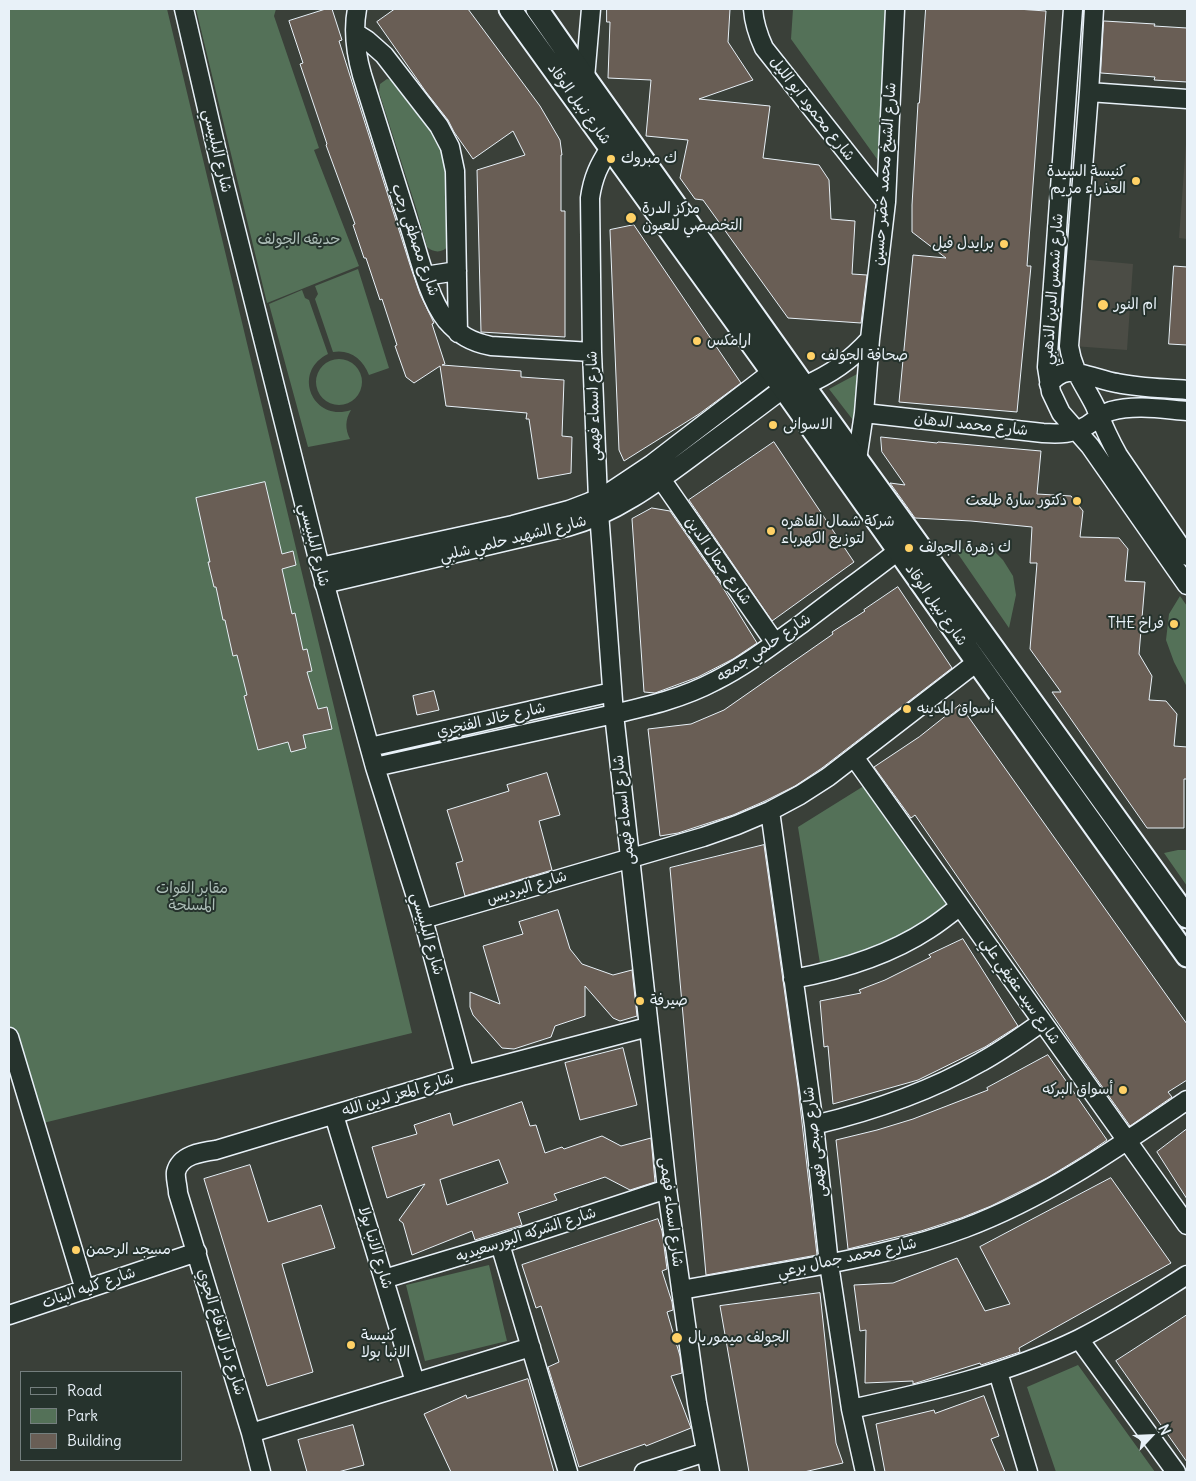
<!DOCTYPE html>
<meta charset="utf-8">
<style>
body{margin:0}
#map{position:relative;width:1196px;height:1481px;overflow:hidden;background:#3a4039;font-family:Delius,sans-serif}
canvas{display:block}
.frame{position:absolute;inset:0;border:10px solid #e8f1f8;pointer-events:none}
.legend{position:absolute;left:20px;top:1371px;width:162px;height:90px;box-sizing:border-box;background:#26332d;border:1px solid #747f7e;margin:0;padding:6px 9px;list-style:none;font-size:15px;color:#e8f1f8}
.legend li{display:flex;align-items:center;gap:10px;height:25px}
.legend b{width:25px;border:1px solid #747f7e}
.north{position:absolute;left:1126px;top:1411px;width:50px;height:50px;-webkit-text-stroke:4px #26332d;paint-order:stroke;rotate:65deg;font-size:14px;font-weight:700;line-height:20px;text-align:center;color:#e8f1f8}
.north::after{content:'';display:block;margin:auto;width:18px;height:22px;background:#e8f1f8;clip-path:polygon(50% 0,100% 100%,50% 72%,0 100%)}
</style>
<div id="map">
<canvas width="1196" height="1481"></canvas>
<div class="frame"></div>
<ul class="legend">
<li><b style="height:6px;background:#26332d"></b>Road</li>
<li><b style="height:14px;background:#547158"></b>Park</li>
<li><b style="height:14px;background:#695e55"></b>Building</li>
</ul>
<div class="north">N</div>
</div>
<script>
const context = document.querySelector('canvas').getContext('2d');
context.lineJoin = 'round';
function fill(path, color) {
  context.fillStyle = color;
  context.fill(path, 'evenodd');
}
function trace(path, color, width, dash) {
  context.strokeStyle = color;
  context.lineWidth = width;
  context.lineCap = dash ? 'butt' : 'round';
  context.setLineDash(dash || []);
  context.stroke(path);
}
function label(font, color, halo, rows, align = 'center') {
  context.font = font + ' Delius,"Playpen Sans Arabic",sans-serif';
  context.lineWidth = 4;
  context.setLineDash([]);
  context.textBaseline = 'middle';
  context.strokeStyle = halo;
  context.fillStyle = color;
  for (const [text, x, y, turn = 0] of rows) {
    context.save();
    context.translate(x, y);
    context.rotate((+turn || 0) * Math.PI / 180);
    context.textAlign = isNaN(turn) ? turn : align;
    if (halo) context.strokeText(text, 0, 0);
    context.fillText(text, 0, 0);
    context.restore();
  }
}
fill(new Path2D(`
 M1187 130V239L1179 238Z
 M1079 259 1133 264 1127 350 1073 346Z`), '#4b4c45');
fill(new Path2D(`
 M9 9H167L412 1033 39 1124 9 1026Z
 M196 9H276L274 16 319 148 314 150 359 266 267 303Z
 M793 9H889L882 166 791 39Z
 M387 79 395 81 436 132 448 154 449 246C442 253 434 253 427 247L417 211 379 92 380 84Z
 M358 269 389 368 369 375C363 359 350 349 333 352L315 299 318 294 315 286Z
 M302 290 305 298 309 300 328 354C291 372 313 423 351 410 345 420 345 429 350 439L308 447 269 304Z
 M316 382a23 23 0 1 1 46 0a23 23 0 1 1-46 0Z
 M859 373 853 420 829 389Z
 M971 547 992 549 1003 560 1013 576 1016 595 1009 628 956 551Z
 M1180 596 1187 606V687L1174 662 1166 640 1169 614Z
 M867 784 959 920 896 954 823 982 798 827Z
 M1178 850H1187V886L1164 853Z
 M489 1265 507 1341 425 1361 406 1285Z
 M1078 1365 1155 1472H1056L1027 1387Z`), '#547158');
const building = new Path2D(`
 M326 9H332L342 40 339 41 411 268 420 294 434 323 432 324 445 364 442 365 521 371V377L564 380 562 436 572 437 571 473 538 479 529 419H526L527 413 446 406 440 366 414 383 406 377 395 346 397 345 382 299 380 300 366 258H364L353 225 355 224 326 145 327 144 300 64 303 63 289 21Z
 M395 9H468L540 106 560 140 562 155H561V211H565V337L481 332 477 170 525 155 513 131 473 159 454 132 448 120 426 92 377 22Z
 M607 9H730L728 42 753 80 699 99 770 106 763 158 819 165 829 180 831 219 855 221 852 274 867 275 861 323 788 318 703 200 695 199 680 178 688 140 646 136 651 80 608 78 610 22H607Z
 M926 9H1017L1046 11 1027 266H1031L1017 412 899 402 913 255 946 258 912 232V205L918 103H919Z
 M1104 21 1155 24 1154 26 1187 28V82L1154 80 1155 77 1101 73Z
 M634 225 741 383 699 414 624 461 619 450 610 230Z
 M1174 266 1187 267V345L1169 344Z
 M881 437 937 443 938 442 1041 451 1037 494 1071 496 1083 511 1080 537 1119 538 1128 549 1125 581 1145 582 1139 654 1152 676 1149 700 1166 701 1177 714 1174 746 1187 747V779H1184V828H1147L1052 692H1061L1030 649 1037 563H1030L1032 527 971 521 915 518 890 483 905 485 882 452Z
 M774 442 854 562 772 621 689 500Z
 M265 482 282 554 293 551 296 565 282 569 292 614 295 613 303 650 307 649 312 671 307 672 318 709 327 707 332 729 303 735 306 748 291 752 288 742 258 750 244 696 247 695 237 655 233 656 225 620H223L216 587H214L208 562H210L196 498Z
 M652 508 670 511 720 583 757 643 733 659 698 677 655 693 644 692 632 519Z
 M898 587 952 668 822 768 795 786 765 801 733 815 678 833 660 836 648 729 691 724 724 710 833 634 832 632 865 611 864 610Z
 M434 691 439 710 417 715 413 696Z
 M960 705 1187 1024V1080L1168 1092 1172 1097 1130 1126 1084 1061 915 815 911 818 874 767 919 737Z
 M547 773 560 815 539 821 552 870 465 896 456 863 463 861 447 810 509 791 507 785Z
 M764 845 798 1087 817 1255 706 1275 670 868Z
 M558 910 570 949 582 964 613 975 632 970 637 1016 620 1021 613 1018 585 986V1016L555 1026 551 1037 514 1049 502 1048 473 1015 470 1007V992L500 1004 483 946 523 934 519 922Z
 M963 939 1018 1026 985 1047 918 1080 833 1104 828 1046 824 1047 820 1001 861 993 859 990 885 980 931 957 929 955Z
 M623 1048 637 1105 580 1120 565 1063Z
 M1048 1055 1107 1140 1088 1153 1047 1178 991 1206 961 1218 921 1231 848 1249 836 1140 877 1130 913 1119 988 1090 987 1088Z
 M522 1102 530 1126 536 1125 545 1153 562 1147 564 1149 602 1136 621 1146 651 1138 655 1182 630 1190 605 1177 554 1194 557 1200 518 1213 522 1225 475 1240 472 1231 412 1255 403 1223 399 1220 425 1184 387 1198 372 1147 417 1134 414 1125 450 1113 453 1125ZM499 1160 508 1183 447 1205 440 1180Z
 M1187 1129V1199L1157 1152Z
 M250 1165 268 1222 321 1205 335 1248 282 1264 313 1372 267 1386 204 1179Z
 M1111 1178 1171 1263 1019 1348 1020 1352 981 1365 980 1363 913 1384V1381L865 1383 866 1330 860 1331 854 1285 893 1283 957 1258 985 1311 1010 1304 980 1247Z
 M658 1219 662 1231 667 1269 662 1271 672 1302 673 1310 667 1312 680 1356 682 1373 671 1376 691 1428 646 1446 645 1444 579 1467 548 1367 559 1362 541 1306 536 1308 522 1265Z
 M820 1293 836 1443 843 1463 804 1472H749L720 1306Z
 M1187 1315V1462L1116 1361Z
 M528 1379 554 1472H451L424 1414 466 1395 467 1398Z
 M984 1396 999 1436 991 1439 1005 1472H885L876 1424 934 1410 935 1413Z
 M353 1425 364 1465 338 1472H307L298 1440Z`);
fill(building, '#695e55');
trace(building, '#e8f1f8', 1);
const minor = new Path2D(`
 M184 9 223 178 320 567 375 767 423 919 465 1075
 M357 9C353 30 356 54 362 75 378 127 395 179 411 231 419 257 429 299 446 320 459 335 471 342 491 346L592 352
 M753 9C754 23 758 35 764 48L886 202
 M1073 9 1047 367 1051 392 1061 413 1090 446 1187 585
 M1094 9 1089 92 1069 346C1073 372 1084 384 1095 406 1102 423 1109 439 1118 455L1187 556
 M356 33 367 40 384 55 439 126 450 147 455 171 458 333
 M585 78 591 9
 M1089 92 1187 99
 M610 148C599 165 593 177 590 198L592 352 598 499 614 714 667 1189 697 1403 710 1472
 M425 276 457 271
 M1049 384C1054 378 1059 373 1068 372 1079 371 1104 381 1117 383 1140 388 1164 388 1187 390
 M804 386C831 374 850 361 870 339
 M864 413 1043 433C1060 434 1073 434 1088 425 1095 420 1102 414 1111 411 1135 404 1163 409 1187 411
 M857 460 864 413 870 339 886 202 895 9
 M661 479 775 643
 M320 567 513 525 569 510 590 502 610 492 652 464 772 372
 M324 584 567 527C615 514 655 484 694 455 724 433 754 411 784 388
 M370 747 612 692
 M854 757 1187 1225
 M375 767 614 714C649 706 683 698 715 681 747 665 775 643 804 622 835 598 867 575 898 551
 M770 811 814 1125 829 1264 851 1409 865 1472
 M423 919 703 837 737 825 770 811 800 795 828 777 977 662
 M793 979C841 970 888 956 929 929 940 922 950 914 960 906
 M9 1037 85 1290
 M334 1115 415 1382
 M814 1125C873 1111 929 1092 981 1062 1003 1050 1022 1036 1042 1022
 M500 1244 568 1472
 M384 1279 500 1244 667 1189
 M681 1290C720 1283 760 1276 800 1269 856 1259 911 1248 965 1228 1047 1197 1115 1149 1187 1100
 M9 1315 197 1252
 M1079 1339 1176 1472
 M998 1372 1028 1472
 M851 1409C929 1392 1007 1374 1079 1339 1117 1320 1152 1297 1187 1275
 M251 1433 531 1347
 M261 1472 251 1433 178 1193C178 1187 175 1178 176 1172 180 1155 201 1152 216 1150L465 1075 648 1027
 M644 1472 706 1452`);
const tertiary = new Path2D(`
 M510 9 772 372 977 662 1187 956
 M537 9 585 78 804 386 1187 917`);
trace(minor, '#e8f1f8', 21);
trace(tertiary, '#e8f1f8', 25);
trace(minor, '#26332d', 18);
trace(tertiary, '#26332d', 21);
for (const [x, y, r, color] of [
 [611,159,5,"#ffd166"],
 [1136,181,5,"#ffd166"],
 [631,218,6,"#ffd166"],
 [1004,244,5,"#ffd166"],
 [1103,305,6,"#ffd166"],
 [697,341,5,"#ffd166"],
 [811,356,5,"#ffd166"],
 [773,425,5,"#ffd166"],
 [1077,501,5,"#ffd166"],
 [771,531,5,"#ffd166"],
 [909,548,5,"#ffd166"],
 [1174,624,5,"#ffd166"],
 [907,709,5,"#ffd166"],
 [640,1001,5,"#ffd166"],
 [1123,1090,5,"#ffd166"],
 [76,1250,5,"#ffd166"],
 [677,1338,6,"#ffd166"],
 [351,1345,5,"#ffd166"]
]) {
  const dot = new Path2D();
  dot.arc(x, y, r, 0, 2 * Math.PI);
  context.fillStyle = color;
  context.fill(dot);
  trace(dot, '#26332d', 2);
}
label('15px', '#e8f1f8', '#26332d', [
 ["شارع نبيل الوقاد",579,104,54],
 ["شارع محمود ابو الليل",812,109,52],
 ["شارع البلبيسي",217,151,77],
 ["شارع الشيخ محمد خضر حسين",885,174,-86],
 ["شارع مصطفي رجب",415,240,71],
 ["شارع شمس الدين الذهبي",1053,289,-86],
 ["شارع اسماء فهمى",594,406,-92],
 ["شارع محمد الدهان",971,425,6],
 ["شارع الشهيد حلمي شلبي",513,539,-14],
 ["شارع البلبيسي",314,545,76],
 ["شارع جمال الدين",718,561,55],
 ["شارع نبيل الوقاد",936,605,55],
 ["شارع حلمي جمعه",764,648,-34],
 ["شارع خالد الفنجري",491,720,-13],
 ["شارع اسماء فهمى",624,810,-96],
 ["شارع البرديس",527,888,-17],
 ["شارع البلبيسي",427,934,74],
 ["شارع سيد عفيفي علي",1020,991,55],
 ["شارع المعز لدين الله",398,1095,-17],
 ["شارع صبحى فهمى",815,1142,-97],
 ["شارع اسماء فهمى",671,1212,83],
 ["شارع الشركه البورسعيديه",526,1235,-18],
 ["شارع الانبا بولا",375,1248,73],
 ["شارع محمد جمال برعي",847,1258,-12],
 ["شارع كليه البنات",89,1288,-19],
 ["شارع دار الدفاع الجوي",221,1332,73]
]);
label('15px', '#e8f1f8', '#26332d', [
 ["ك مبروك",621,159],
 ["كنيسة السيدة",1126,172,"right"],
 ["العذراء مريم",1126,189,"right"],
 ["مركز الدرة",642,209],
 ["التخصصي للعيون",642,226],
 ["برايدل فيل",994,244,"right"],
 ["ام النور",1114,305],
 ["ارامكس",707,341],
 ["صحافة الجولف",821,356],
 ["الاسوانى",783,425],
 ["دكتور سارة طلعت",1067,501,"right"],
 ["شركة شمال القاهره",781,522],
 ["لتوزيع الكهرباء",781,539],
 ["ك زهرة الجولف",919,548],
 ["THE فراخ",1164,624,"right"],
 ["أسواق المدينه",917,709],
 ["صيرفة",650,1001],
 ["أسواق البركه",1113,1090,"right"],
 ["مسجد الرحمن",86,1250],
 ["كنيسة",361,1336],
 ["الانبا بولا",361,1353],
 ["الجولف ميموريال",688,1338]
], 'left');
label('15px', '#adbeb8', '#26332d', [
 ["حديقه الجولف",299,240],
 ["مقابر القوات",192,889],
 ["المسلحة",192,906]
]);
</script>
